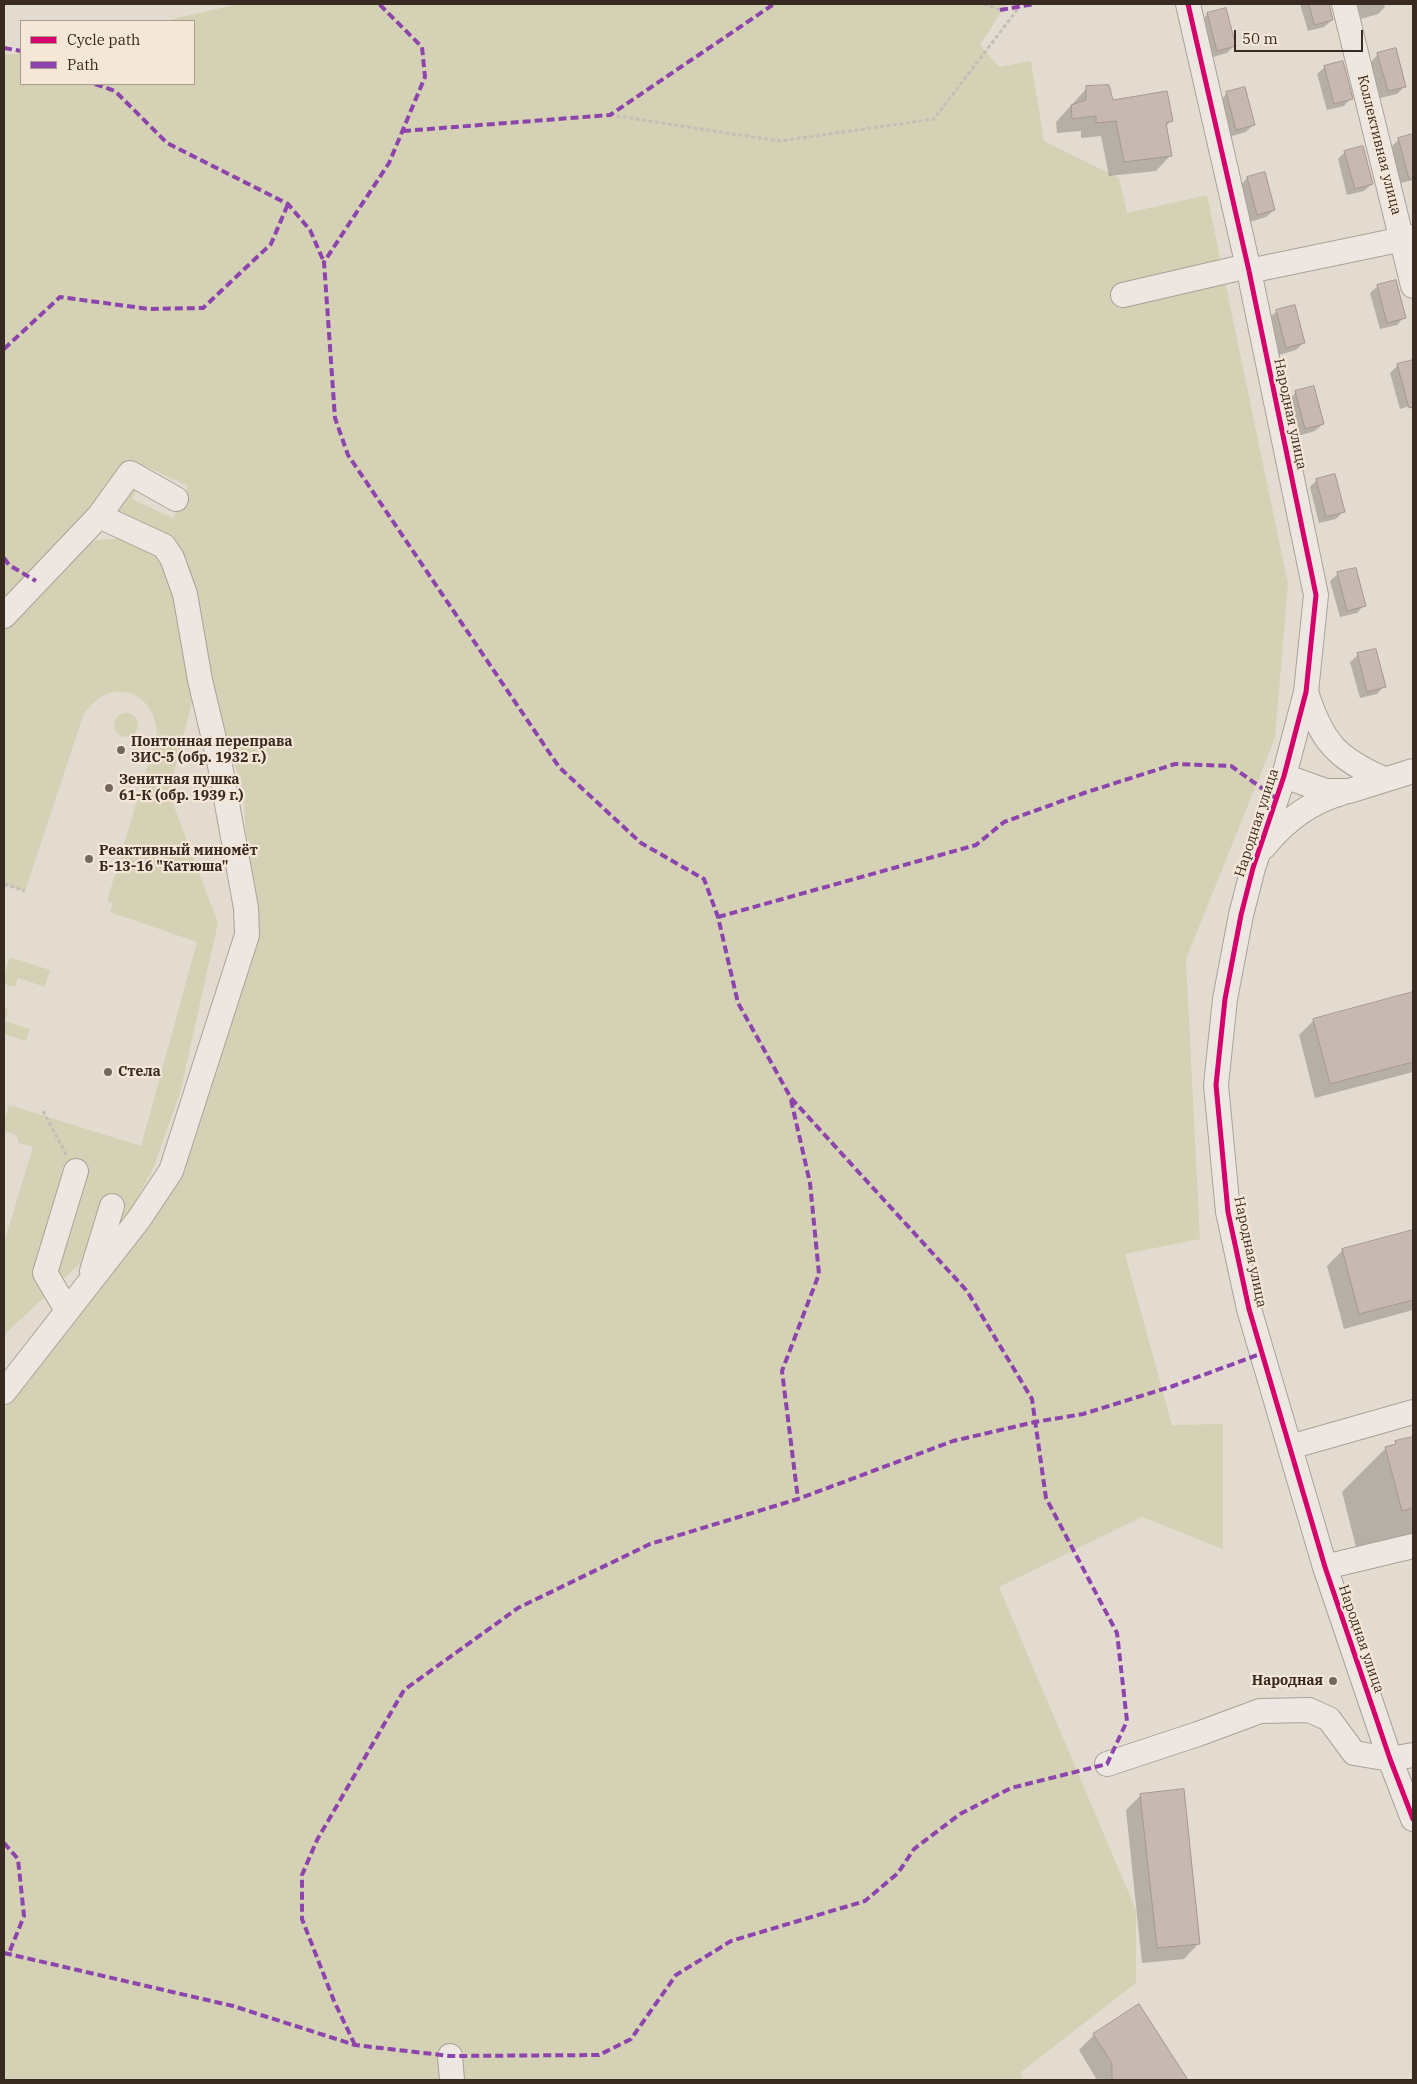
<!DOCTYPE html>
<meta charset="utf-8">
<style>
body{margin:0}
#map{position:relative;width:1417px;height:2084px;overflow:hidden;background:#e4dbd0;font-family:"IBM Plex Serif",serif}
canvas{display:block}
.frame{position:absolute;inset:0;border:5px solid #382921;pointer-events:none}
.legend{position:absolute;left:20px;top:20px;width:175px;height:65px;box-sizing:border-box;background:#f4e7d7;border:1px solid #a99b8e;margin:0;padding:6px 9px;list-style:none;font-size:15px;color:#382921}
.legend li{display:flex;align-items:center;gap:10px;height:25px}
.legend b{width:25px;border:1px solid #a99b8e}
.scale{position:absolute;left:1234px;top:30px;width:129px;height:22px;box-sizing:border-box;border:2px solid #382921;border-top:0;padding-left:6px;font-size:15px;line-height:18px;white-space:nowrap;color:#382921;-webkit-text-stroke:4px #f4e7d7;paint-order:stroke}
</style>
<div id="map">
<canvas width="1417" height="2084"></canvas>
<div class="frame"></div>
<ul class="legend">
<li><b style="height:6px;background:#d6006c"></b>Cycle path</li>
<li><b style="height:6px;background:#8e44ad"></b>Path</li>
</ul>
<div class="scale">50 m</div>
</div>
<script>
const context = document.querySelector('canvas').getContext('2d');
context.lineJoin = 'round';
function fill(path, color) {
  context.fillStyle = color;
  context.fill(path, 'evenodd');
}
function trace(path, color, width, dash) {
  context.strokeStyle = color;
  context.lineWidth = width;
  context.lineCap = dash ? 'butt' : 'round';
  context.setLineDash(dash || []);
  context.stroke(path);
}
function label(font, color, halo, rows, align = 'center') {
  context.font = font + ' "IBM Plex Serif",serif';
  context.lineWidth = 4.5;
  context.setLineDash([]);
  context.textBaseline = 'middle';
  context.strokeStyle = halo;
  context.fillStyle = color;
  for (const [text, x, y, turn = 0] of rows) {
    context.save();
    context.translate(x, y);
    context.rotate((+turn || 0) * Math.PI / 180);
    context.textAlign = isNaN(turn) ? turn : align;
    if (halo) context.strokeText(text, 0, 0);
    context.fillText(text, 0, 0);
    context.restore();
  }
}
fill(new Path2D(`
 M239 4H1006L980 45 999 67 1031 61 1044 141 1119 178 1127 213 1207 195 1288 584 1275 738 1186 959 1200 1239 1125 1254 1172 1425 1223 1424V1549L1142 1517 999 1587 1136 1910V1983L1021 2072 1023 2080H4V1409L146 1229 249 925 244 793 208 683 188 561 172 542 111 516 4 608V54H21V84H194V21H164ZM147 467 188 486 173 518 132 499Z
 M120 538 171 562 195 690 169 793 218 923 180 1093 153 1169 125 1221 4 1335V1243L33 1147 19 1143 16 1135 4 1131V1122L9 1105 141 1146 197 942 110 912 113 903 107 901 157 734C155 688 106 676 83 716L25 891 4 885V629L88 541Z
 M114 725a12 12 0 1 1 24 0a12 12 0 1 1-24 0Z
 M10 957 50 970 45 987 18 978 15 987 4 984V976Z
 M4 1008 8 1009 5 1021 30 1029 26 1041 4 1034Z`), '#d5d1b4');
fill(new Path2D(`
 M1300 4H1328L1332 20 1324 27 1308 31Z
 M1357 4H1384L1385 7 1378 14 1361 19Z
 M1208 14 1234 46 1227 53 1210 58 1200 22Z
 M1378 54 1405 86 1397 94 1380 98 1371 62Z
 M1325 67 1351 98 1344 106 1327 110 1317 74Z
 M1087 88 1112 101 1171 121 1165 127 1171 155 1156 171 1109 176 1101 136 1081 138V131L1057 133 1056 122Z
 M1227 93 1253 125 1246 132 1229 137 1220 101Z
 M1413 136V180L1401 183 1391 147 1398 140Z
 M1345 152 1372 184 1364 191 1347 195 1338 159Z
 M1264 174 1274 210 1266 217 1250 222 1240 186 1247 178Z
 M1378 286 1404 317 1397 325 1380 329 1370 293Z
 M1277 311 1303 343 1296 350 1279 355 1269 318Z
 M1413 361V405L1400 409 1390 373 1398 365Z
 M1296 392 1323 424 1315 431 1298 436 1289 400Z
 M1317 480 1344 511 1336 519 1319 523 1310 487Z
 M1338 574 1364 605 1357 613 1340 617 1330 581Z
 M1358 655 1384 686 1377 694 1360 698 1350 662Z
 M1411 994 1413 1001V1072L1315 1098 1299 1035 1314 1020Z
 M1413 1232V1310L1344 1329 1327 1266 1343 1250Z
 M1413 1438V1544L1358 1555 1342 1492 1386 1448 1392 1447 1396 1443Z
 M1141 1795 1199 1943 1184 1959 1142 1963 1126 1810Z
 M1138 2006 1187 2080H1097L1079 2050 1094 2035Z`), '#0003');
const building = new Path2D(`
 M1309 4H1329L1333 20 1315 25Z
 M1226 8 1236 46 1217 51 1207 13Z
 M1396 48 1406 87 1388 91 1377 53Z
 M1343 61 1353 99 1334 104 1324 66Z
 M1109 85 1113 100 1167 91 1173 121 1166 123 1172 156 1124 162 1116 121 1096 123V116L1072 119 1071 105 1086 100V86Z
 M1245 87 1255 125 1236 130 1226 92Z
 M1413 134V179H1409L1398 138Z
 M1363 146 1373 184 1355 189 1344 151Z
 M1265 172 1275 210 1257 215 1247 177Z
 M1396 280 1406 318 1387 323 1377 285Z
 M1295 305 1305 343 1286 348 1276 310Z
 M1413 360V407L1409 408 1397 364Z
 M1314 386 1324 424 1305 429 1295 391Z
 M1335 474 1345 512 1326 517 1316 479Z
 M1356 568 1366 606 1347 611 1337 572Z
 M1376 649 1386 687 1367 692 1357 653Z
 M1413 992V1062L1330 1084 1313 1019Z
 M1413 1230V1300L1359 1314 1342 1249Z
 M1413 1437V1508L1402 1511 1385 1447 1396 1444 1395 1441Z
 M1184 1789 1200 1944 1157 1948 1140 1794Z
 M1139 2004 1188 2080H1112V2063L1093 2034Z`);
fill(building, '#c7b9b1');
trace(building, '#a4978f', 1);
const minor = new Path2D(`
 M1188 4 1249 271 1316 595 1306 692 1284 776 1253 868 1241 915 1225 999 1216 1085 1228 1212 1249 1309 1325 1567 1390 1759 1413 1819
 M1344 4 1413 286
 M1249 271 1413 237
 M1123 295 1248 266
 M4 616 99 516
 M1306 692C1322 742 1336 758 1384 779
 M1284 776 1326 791H1349L1413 771
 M1264 847C1284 822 1310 802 1342 793
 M92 1271 112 1206
 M67 1310 45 1273 76 1171
 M4 1392 139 1219 171 1171 247 935 246 908 219 760 200 680 185 594 172 558 164 546 99 516 130 473 176 499
 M1290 1447 1413 1412
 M1325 1567 1413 1546
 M1107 1764 1198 1734 1260 1711 1309 1710 1329 1719 1354 1753 1390 1759 1413 1755
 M450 2056 452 2080`);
trace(minor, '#aaa198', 26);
trace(new Path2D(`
 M984 4 1000 10
 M610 115 780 141 934 119 1020 6
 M4 884 25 891
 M43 1111 67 1156`), '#c5beb8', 3, [4, 2.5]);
trace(minor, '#ece7e1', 24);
trace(new Path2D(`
 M1000 10 1034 4
 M4 48 21 51
 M95 84 115 91 167 143 288 204 310 230 324 262
 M403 131 610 115 774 4
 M4 349 60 297 149 309 203 308 271 244 288 204
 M4 558 9 565 36 581
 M718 917 976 845 1004 822 1084 793 1175 764 1231 766 1277 799
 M791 1100 810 1183 819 1274 782 1371 798 1499
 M4 1843 18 1859 24 1916 9 1953
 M4 1953 233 2006 355 2045 450 2056 599 2055 631 2039 676 1975 731 1941 865 1901 898 1873 914 1849 960 1814 1011 1788 1107 1764 1127 1721 1117 1633 1046 1498 1032 1399 967 1291 791 1098 738 1003 718 917 704 879 641 843 559 767 348 455 335 418 324 262 389 163 425 77 422 47 379 4
 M355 2045 334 2001 302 1919V1875L317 1840 404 1690 518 1608 650 1544 798 1499 953 1441 1035 1422 1083 1414 1173 1386 1263 1353`), '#8e44ad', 4, [8, 4]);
trace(new Path2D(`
 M1188 4 1249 271 1316 595 1306 692 1284 776 1253 868 1241 915 1225 999 1216 1085 1228 1212 1249 1309 1325 1567 1390 1759 1413 1819`), '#d6006c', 5);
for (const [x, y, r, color] of [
 [121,750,5,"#74675e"],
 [109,788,5,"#74675e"],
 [89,859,5,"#74675e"],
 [108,1072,5,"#74675e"],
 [1333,1681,5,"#74675e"]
]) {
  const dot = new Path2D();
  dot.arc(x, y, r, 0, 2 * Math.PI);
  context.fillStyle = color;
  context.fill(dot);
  trace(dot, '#f4e7d7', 2);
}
label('14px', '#382921', '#f4e7d7', [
 ["Коллективная улица",1379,145,76],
 ["Народная улица",1290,414,78],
 ["Народная улица",1257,823,-72],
 ["Народная улица",1250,1252,78],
 ["Народная улица",1361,1639,71]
]);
label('bold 14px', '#382921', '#f4e7d7', [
 ["Понтонная переправа",131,742],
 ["ЗИС-5 (обр. 1932 г.)",131,758],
 ["Зенитная пушка",119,780],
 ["61-К (обр. 1939 г.)",119,796],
 ["Реактивный миномёт",99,851],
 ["Б-13-16 \"Катюша\"",99,867],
 ["Стела",118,1072],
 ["Народная",1323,1681,"right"]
], 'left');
</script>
